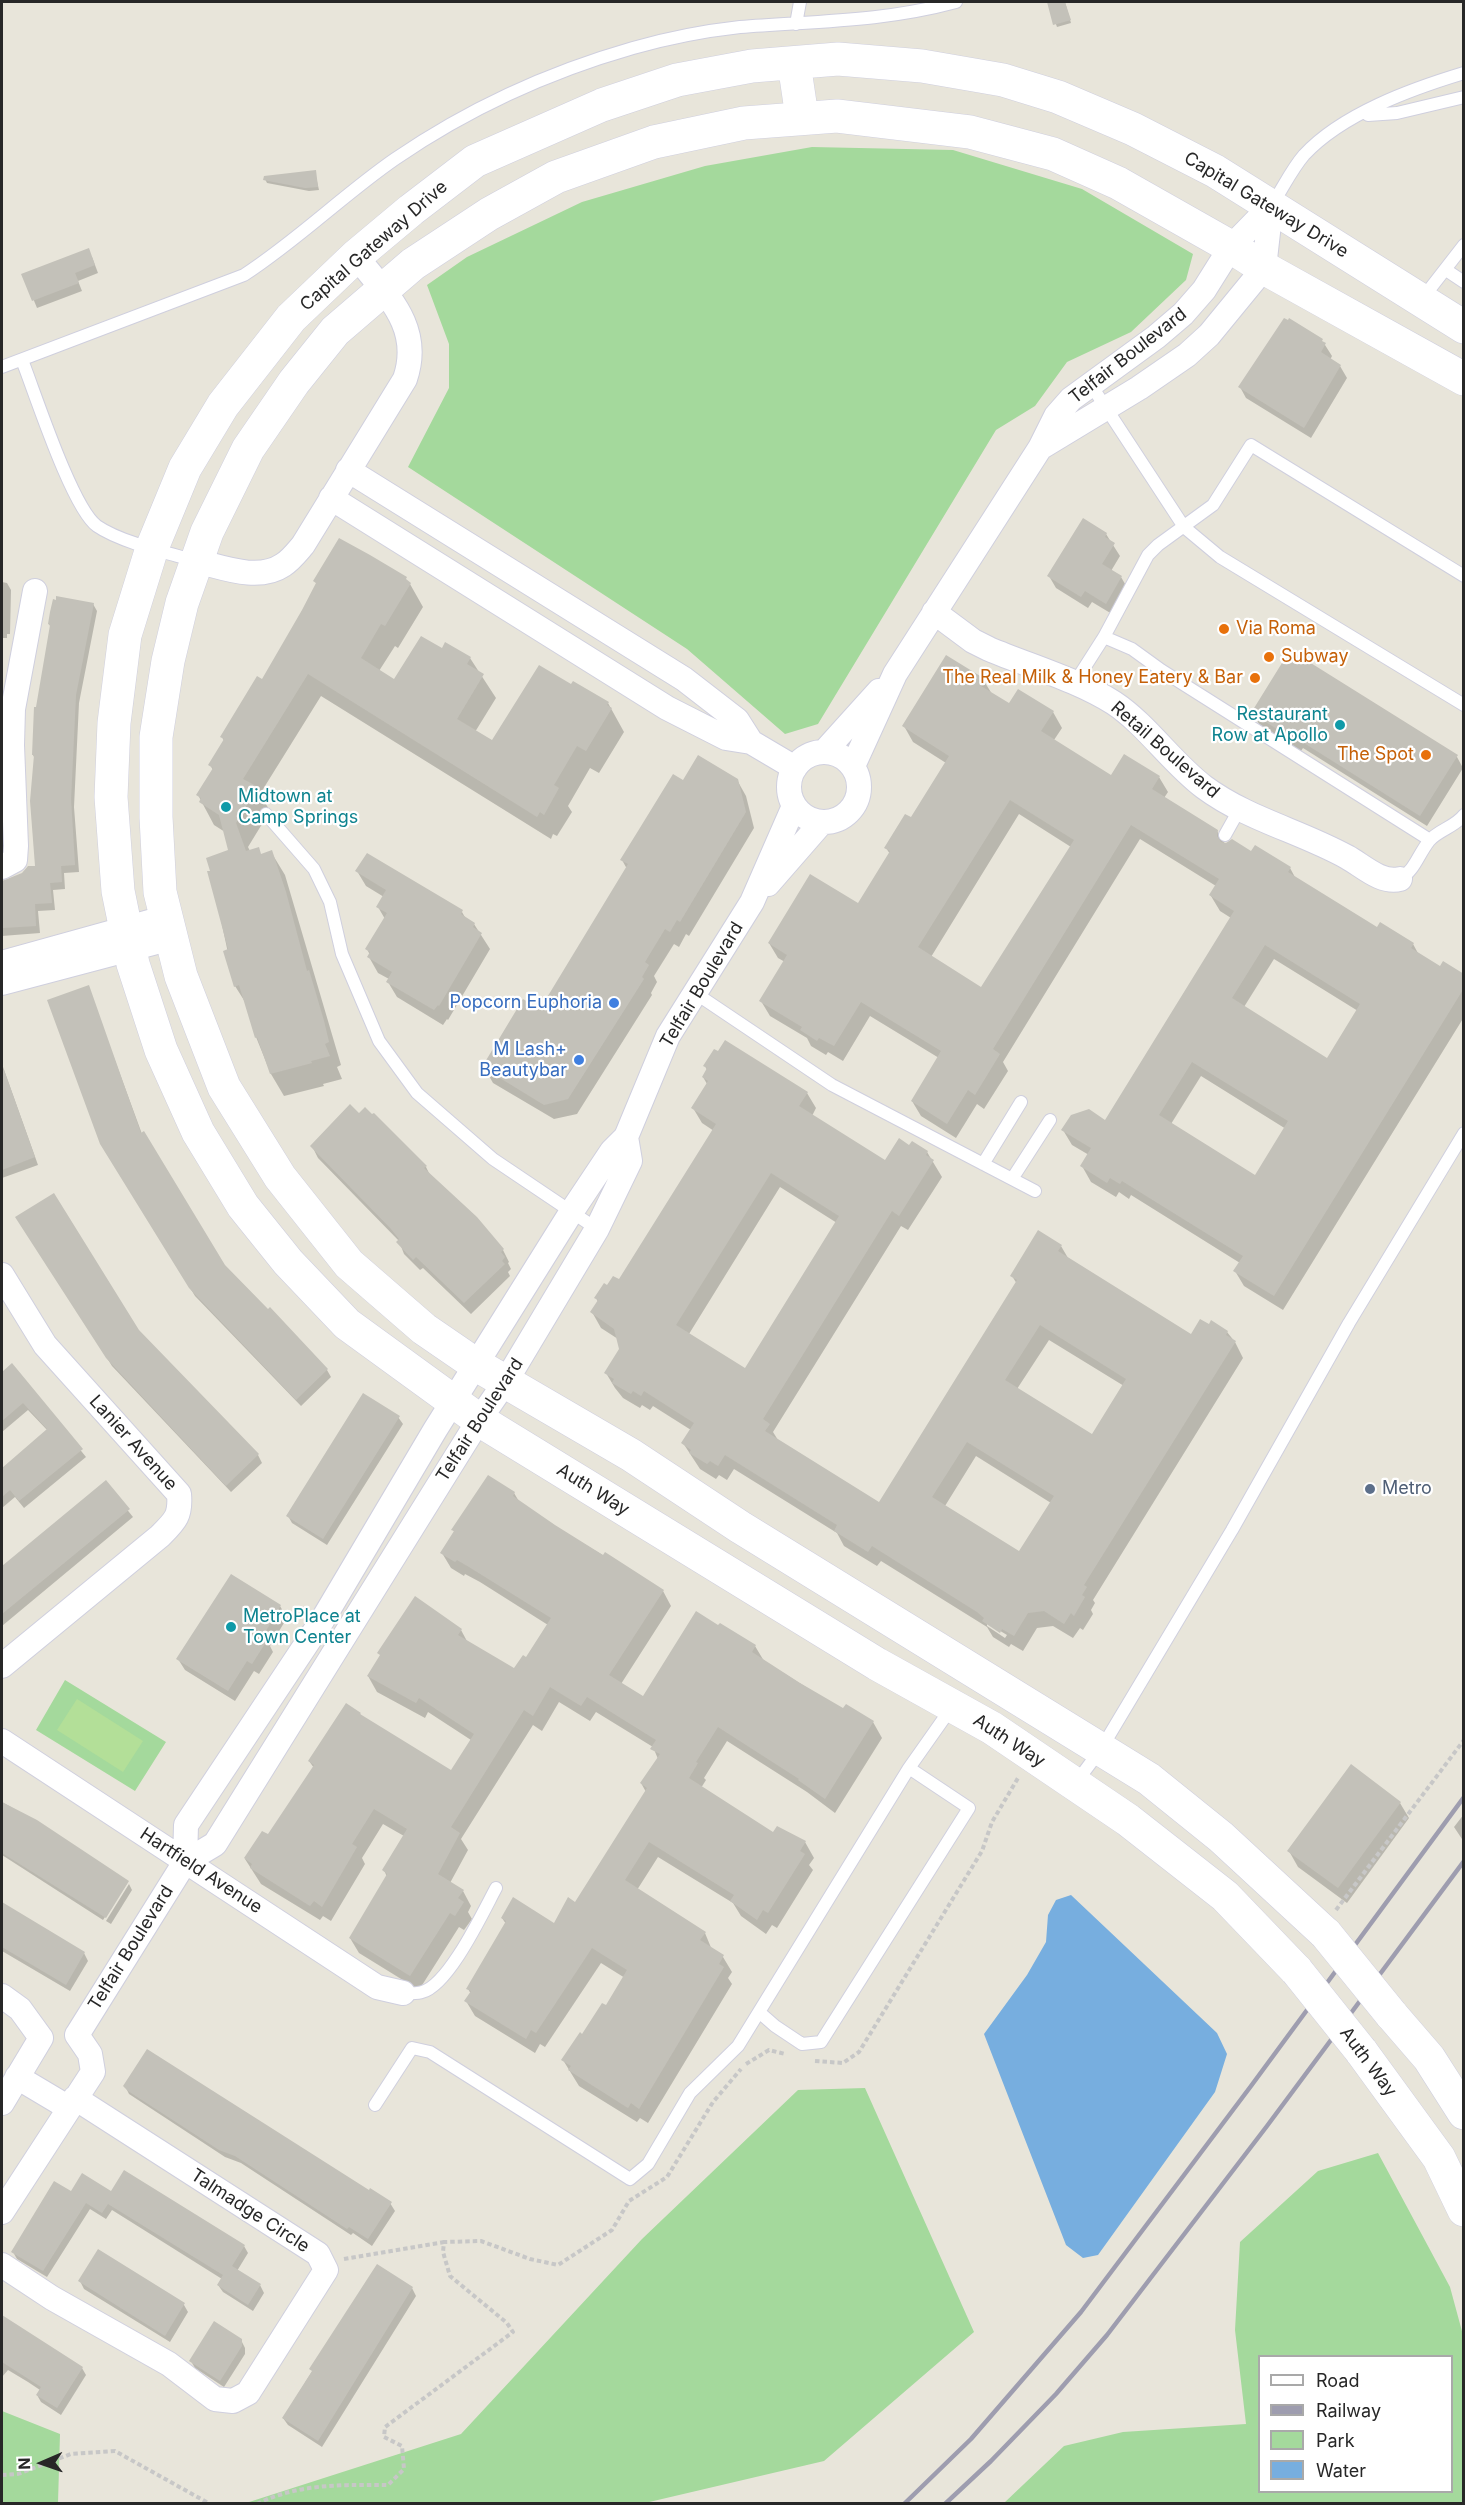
<!DOCTYPE html>
<style>
body{margin:0}
#map{position:relative;width:1465px;height:2505px;overflow:hidden;background:#e8e5da;font-family:Inter,sans-serif}
canvas{display:block}
.frame{position:absolute;inset:0;border:3px solid #272727;pointer-events:none}
.legend{position:absolute;left:1258px;top:2355px;width:195px;height:138px;box-sizing:border-box;background:#fff;border:2px solid #a9a9a9;margin:0;padding:8px 10px;list-style:none;font-size:18px;color:#272727}
.legend li{display:flex;align-items:center;gap:12px;height:30px}
.legend b{width:30px;border:2px solid #a9a9a9}
.north{position:absolute;left:12px;top:2433px;width:60px;height:60px;-webkit-text-stroke:4px #fff;paint-order:stroke;rotate:268deg;font-size:16px;font-weight:700;line-height:24px;text-align:center;color:#272727}
.north::after{content:'';display:block;margin:auto;width:21px;height:27px;background:#272727;clip-path:polygon(50% 0,100% 100%,50% 72%,0 100%)}
</style>
<div id="map">
<canvas width="1465" height="2505"></canvas>
<div class="frame"></div>
<ul class="legend">
<li><b style="height:8px;background:#fff"></b>Road</li>
<li><b style="height:8px;background:#9e9daf"></b>Railway</li>
<li><b style="height:16px;background:#a4d99c"></b>Park</li>
<li><b style="height:16px;background:#77aedf"></b>Water</li>
</ul>
<div class="north">N</div>
</div>
<script>
const context = document.querySelector('canvas').getContext('2d');
context.lineJoin = 'round';
function fill(path, color) {
  context.fillStyle = color;
  context.fill(path, 'evenodd');
}
function trace(path, color, width, dash) {
  context.strokeStyle = color;
  context.lineWidth = width;
  context.lineCap = dash ? 'butt' : 'round';
  context.setLineDash(dash || []);
  context.stroke(path);
}
function label(font, color, halo, rows, align = 'center') {
  context.font = font + ' Inter,sans-serif';
  context.lineWidth = 4.5;
  context.setLineDash([]);
  context.textBaseline = 'middle';
  context.strokeStyle = halo;
  context.fillStyle = color;
  for (const [text, x, y, turn = 0] of rows) {
    context.save();
    context.translate(x, y);
    context.rotate((+turn || 0) * Math.PI / 180);
    context.textAlign = isNaN(turn) ? turn : align;
    if (halo) context.strokeText(text, 0, 0);
    context.fillText(text, 0, 0);
    context.restore();
  }
}
fill(new Path2D(`
 M812 147 953 150 1082 189 1193 254 1186 280 1131 332 1067 362 1035 406 996 430 818 724 785 734 687 649 408 467 449 388V344L427 285 467 257 582 202 705 166Z
 M65 1680 166 1742 135 1791 36 1730Z
 M865 2088 974 2332 824 2461 645 2503H246L461 2434 642 2239 798 2090Z
 M1378 2153 1450 2287 1463 2335V2503H1004L1064 2446 1123 2432 1246 2424 1235 2330 1240 2242 1318 2171ZM1452 2356V2492H1260V2356Z
 M2 2411 60 2434 58 2503H2Z`), '#a4d99c');
fill(new Path2D(`
 M77 1699 143 1741 123 1772 57 1730Z`), '#b3df98');
fill(new Path2D(`
 M1071 1895 1217 2033 1227 2054 1215 2092 1098 2255 1083 2258 1066 2245 984 2034 1027 1975 1046 1942 1048 1915 1056 1900Z`), '#77aedf');
fill(new Path2D(`
 M1048 2H1065L1071 23 1057 27Z
 M315 172 319 190 309 191 267 183 265 179Z
 M92 257 98 273 78 281 82 291 37 308 23 274Z
 M1290 320 1325 345 1332 356 1330 360 1340 366 1347 378 1311 438 1246 398 1240 387Z
 M1106 534 1120 556 1111 571 1121 577 1128 589 1112 614 1092 602 1088 608 1056 588 1049 576Z
 M315 581 410 584 423 607 398 648 395 646 379 671 395 681 442 650 470 658 496 698 475 732 492 742 571 686 608 703 624 732 599 773 590 768 568 806 572 812 557 836 553 834 551 839 321 696 260 794 270 811 248 847 250 851 261 855 271 852 285 875 341 1065 337 1067 342 1079 323 1084 324 1086 284 1096 271 1074 256 1037 247 1005 235 986 208 859 230 851 225 832 214 825 198 795 213 770 210 765 224 741 222 737 262 681 317 585Z
 M2 582 7 583 11 590 10 634H7V638H2Z
 M93 604 97 611 79 703 74 807 79 872 64 873 65 889 53 890 55 910 38 911 40 933 2 936V889L32 887 36 867 35 759 33 755 37 709 51 628 49 624Z
 M984 681 992 694 1010 705 1053 712 1062 728 1054 740 1112 777H1159L1168 792 1164 798 1217 831 1225 844 1290 868 1296 879 1378 929 1413 944 1419 955 1440 968 1464 975V1017L1283 1310 1244 1286 1235 1271 1240 1263 1131 1195 1129 1199 1119 1192 1116 1197 1091 1182 1082 1166 1089 1155 1072 1145 1063 1130 1106 1122 1231 918 1220 911 1211 896 1216 886 1140 839 1003 1062 1008 1071 984 1109 977 1104 956 1138 921 1116 912 1101 939 1058 870 1016 843 1061 828 1052 826 1055 811 1046 807 1038 770 1016 761 1001 785 962 778 958 769 943 858 905 890 854 886 848 911 819 946 763 913 742 904 726ZM1019 814 1071 847 982 989 931 957ZM1274 959 1358 1011 1327 1060 1244 1007ZM1201 1076 1286 1129 1256 1177 1171 1124Z
 M1253 713 1457 757 1463 768 1427 826 1303 748 1301 751 1259 724Z
 M737 780 746 796 754 828 689 936 686 934 679 947 674 944 654 976 657 982 651 993 652 995 577 1114 554 1119 493 1083 484 1067 540 1011 627 869 622 860 684 782Z
 M357 871 462 912 466 919 474 924 490 949 448 1020 447 1019 443 1025 397 997 388 982 389 979 378 973 369 957 370 955 367 949 385 919 378 907 384 897 366 886Z
 M88 987 142 1134 224 1265 327 1370 331 1377 301 1406 195 1296 101 1144Z
 M2 1064 38 1165 2 1178Z
 M705 1066 807 1093 816 1108 812 1116 886 1162 910 1147 927 1152 942 1177 908 1230 901 1226 773 1432 778 1440 880 1504 1017 1284 1012 1276 1061 1246 1068 1258 1192 1336 1227 1332 1235 1342 1243 1358 1093 1600 1095 1603 1091 1610 1093 1614 1083 1630 1080 1628 1073 1638 1053 1626 1037 1628 1023 1651 1011 1644 1009 1647 993 1637 987 1627 881 1561 877 1566 844 1546 837 1533 734 1469 727 1480 719 1475 716 1479 700 1469 683 1443 691 1430 653 1406 650 1410 642 1405 640 1408 623 1398 615 1388 606 1373 620 1350 618 1339 601 1328 592 1312 598 1302 596 1298 608 1287 620 1281 714 1131 702 1123 693 1108 707 1084 703 1077 707 1070ZM780 1187 837 1223 745 1370 689 1334ZM1049 1340 1124 1386 1093 1436 1017 1389ZM976 1456 1051 1503 1020 1553 945 1506ZM987 1623 1007 1635 1005 1638 987 1626Z
 M359 1115 426 1167 431 1177 503 1250 509 1262 508 1263 511 1269 508 1272 510 1276 471 1314 423 1268 420 1270 404 1254 399 1241 318 1158 312 1146Z
 M22 1224 138 1331 258 1455 262 1463 231 1492 112 1366Z
 M12 1365 86 1457 24 1508 15 1497 2 1508V1470L48 1431 28 1410 2 1432V1373Z
 M398 1417 403 1424 327 1545 292 1523 288 1516Z
 M105 1482 133 1517 2 1626V1567Z
 M514 1493 520 1503 554 1526 663 1591 671 1606 621 1684 643 1698 755 1646 764 1661 843 1710 846 1706 873 1722 882 1738 835 1813 807 1792 727 1741 704 1778 706 1780 701 1788 773 1834 805 1842 814 1858 809 1865 813 1870 777 1928 772 1925 766 1934 741 1916 733 1903 658 1857 637 1890 705 1933 712 1950 723 1957 732 1972 728 1978 732 1984 648 2123 640 2118 637 2122 579 2086 563 2060 606 2007 625 1978 601 1963 545 2047 540 2044 535 2053 475 2016 466 2001 471 1994 468 1989 506 1924 502 1918 555 1925 576 1904 646 1792 641 1783 658 1759 653 1747 596 1712 590 1721 559 1702 542 1731 533 1725 461 1839 468 1850 450 1883 463 1891 471 1906 468 1912 472 1919 464 1930 459 1927 419 1990 359 1953 350 1938 387 1877 384 1870 404 1836 383 1824 362 1858 365 1864 331 1921 323 1916 320 1920 261 1884 245 1859 268 1836 314 1768 309 1761 360 1714 362 1717 451 1772 471 1740 428 1712 425 1718 377 1692 368 1676 461 1630 468 1643 515 1670 526 1659 548 1625 480 1582 465 1574 464 1576 451 1568 442 1553 455 1533 453 1530Z
 M231 1576 280 1606 287 1618 270 1646 273 1652 259 1674 254 1671 235 1701 185 1670 178 1659Z
 M2 1802 36 1821 128 1882 103 1920 2 1855Z
 M1400 1803 1409 1818 1347 1903 1298 1867 1289 1851Z
 M1464 1814V1842L1454 1827Z
 M129 1884 132 1890 111 1924 106 1921Z
 M2 1904 84 1953 88 1961 70 1991 2 1951Z
 M125 2086 390 2203 395 2211 372 2246 353 2233 351 2235 241 2163 225 2157 129 2094Z
 M71 2193H112L244 2246 248 2253 237 2271 260 2285 264 2293 253 2311 223 2292 218 2285 222 2279 112 2210 106 2219 90 2209 47 2277 17 2259 13 2252Z
 M378 2266 412 2288 416 2296 322 2447 288 2425 283 2418Z
 M80 2281 184 2305 188 2312 170 2342 84 2289Z
 M2 2317 82 2368 86 2375 61 2415 41 2402 37 2395 40 2390 28 2382 8 2370 2 2377Z
 M241 2340 245 2348V2354L224 2387 195 2368 191 2361Z`), '#0003');
fill(new Path2D(`
 M1047 2H1065L1071 20 1053 25Z
 M316 170 318 187 305 188 263 180 264 176Z
 M89 248 95 265 75 273 79 283 32 301 21 274Z
 M1284 318 1288 320 1289 318 1323 339 1322 341 1326 343 1321 352 1341 365 1304 428 1238 387Z
 M1083 518 1107 533 1105 537 1115 543 1102 564 1122 576 1106 604 1085 591 1081 597 1047 576Z
 M339 538 370 555 407 577 406 579 411 583 385 626 381 624 361 658 394 679 421 636 442 648 445 642 471 657 467 664 484 674 457 719 492 740 539 665 571 684 573 681 609 702 607 705 612 708 586 751 577 746 554 785 559 788 544 815 540 812 537 817 308 674 243 779 258 787 236 823 246 851 259 847 261 854 272 850 286 892 307 971 309 970 324 1021 329 1042 325 1044 330 1056 311 1061 312 1063 270 1074 257 1037 255 1038 239 985 234 987 223 951 228 949 207 871H210L206 858 228 850 219 815 199 802 201 798 196 795 213 768 208 765 224 739 220 737 257 676 262 679 302 610 316 583 313 581Z
 M56 596 94 603 76 695 71 799 75 865 61 866 62 882 50 883 52 903 35 904 36 926 2 928V881L22 873 28 866H35L30 801 34 755H32L34 707H36L50 625 48 624 50 612 53 599 56 600Z
 M1290 650 1458 755 1420 816 1296 738 1295 740 1251 713Z
 M946 655 985 679 981 686 1009 703 1018 689 1054 711 1041 731 1111 775 1124 754 1160 776 1152 789 1218 830 1217 836 1221 842 1226 843 1232 839 1251 851 1255 845 1291 867 1288 872 1377 927 1380 922 1414 943 1411 948 1440 966 1443 961 1464 974V988L1274 1296 1233 1271 1243 1256 1122 1181 1120 1184 1110 1178 1107 1183 1080 1166 1091 1148 1061 1130 1071 1115 1089 1109 1105 1120 1234 911 1209 895 1219 879 1131 825 993 1049 1000 1054 975 1095 968 1090 947 1124 911 1101 941 1051 861 1002 834 1046 819 1038 817 1041 800 1030 802 1027 759 1001 787 955 768 943 810 874 858 903 890 851 884 848 905 814 911 817 949 756 902 726ZM1010 800 1074 840 981 987 918 947ZM1265 945 1360 1004 1327 1058 1232 998ZM1192 1062 1288 1121 1255 1175 1159 1115Z
 M698 755 738 779 746 812 680 922 677 920 670 932 665 929 645 962 649 965 642 977 644 979 568 1099 544 1105 482 1067 523 999 540 1009 628 864 620 860 638 831 673 774 683 780Z
 M367 853 463 910 461 914 475 923 473 927 482 933 439 1006 438 1005 434 1010 386 982 392 972 367 957 370 952 365 949 387 913 376 907 386 890 355 871Z
 M89 985 141 1133 144 1131 225 1265 268 1309 270 1307 328 1369 296 1400 189 1288 100 1144 47 1000Z
 M725 1040 808 1092 799 1106 885 1160 899 1138 909 1145 912 1141 928 1151 926 1155 934 1160 899 1216 892 1211 763 1419 770 1424 765 1431 879 1502 1017 1280 1010 1276 1038 1230 1062 1245 1058 1251 1191 1334 1200 1319 1209 1324 1211 1320 1228 1331 1226 1335 1236 1341 1084 1585 1087 1587 1082 1595 1085 1597 1074 1616 1071 1613 1064 1624 1044 1611 1028 1613 1014 1636 1002 1629 1000 1633 982 1621 984 1618 977 1612 872 1546 868 1552 834 1531 837 1525 725 1455 718 1466 710 1461 707 1464 689 1453 691 1450 681 1443 694 1423 644 1391 641 1396 633 1391 631 1394 612 1383 614 1379 604 1373 619 1349 614 1329 590 1312 598 1300 594 1298 604 1283 607 1285 613 1276 619 1279 716 1124 691 1108 708 1081 702 1077 707 1068 703 1066 714 1049 718 1051ZM771 1173 839 1216 745 1368 676 1325ZM1040 1325 1126 1379 1092 1434 1005 1380ZM967 1442 1054 1496 1019 1551 932 1497Z
 M4 1070 35 1157 2 1170V1071Z
 M350 1104 359 1113 365 1107 372 1114 374 1113 427 1166 424 1168 477 1217 504 1249 501 1252 505 1257 502 1261 505 1264 464 1303 416 1257 413 1260 396 1242 399 1239 391 1229 310 1146Z
 M54 1193 139 1330 259 1454 226 1486 106 1358 15 1217Z
 M12 1363 83 1449 19 1501 10 1490 2 1497V1468L47 1429 23 1403 2 1421V1372Z
 M363 1393 400 1416 323 1539 286 1516Z
 M488 1475 515 1492 513 1496 555 1525 603 1555 605 1552 664 1590 609 1675 643 1696 696 1611 718 1625 720 1623 756 1645 752 1652 800 1683 843 1708 846 1704 874 1721 825 1799 798 1780 799 1779 718 1727 696 1762 698 1763 689 1778 773 1832 777 1826 806 1841 800 1851 805 1854 768 1913 763 1910 757 1920 730 1901 734 1895 649 1842 625 1880 706 1932 700 1940 724 1955 719 1964 724 1967 639 2109 631 2103 628 2108 568 2070 571 2066 561 2060 580 2032 582 2034 602 2003 606 2005 627 1970 592 1948 536 2033 531 2030 526 2039 464 2001 471 1991 466 1989 506 1921 501 1918 513 1897 554 1923 568 1897 575 1902 647 1788 640 1783 660 1754 650 1749 656 1740 587 1697 581 1706 550 1687 533 1716 524 1710 451 1827 460 1833 438 1874 464 1890 458 1898 464 1902 455 1916 450 1913 410 1976 349 1938 387 1874 382 1870 407 1829 374 1809 352 1844 357 1847 322 1907 314 1901 310 1906 250 1868 252 1864 244 1858 262 1831 268 1834 314 1765 308 1761 346 1703 361 1713 360 1714 451 1770 474 1734 419 1698 416 1703 367 1676 380 1655 377 1653 415 1596 462 1629 458 1635 514 1668 523 1655 526 1657 551 1618 469 1567 457 1560 455 1562 440 1553 454 1531 451 1530Z
 M106 1480 130 1509 2 1614V1566Z
 M231 1574 281 1605 263 1636 268 1639 252 1664 247 1661 228 1691 176 1659Z
 M1351 1764 1401 1802 1338 1888 1287 1851Z
 M2 1802 37 1820 129 1881 106 1918 2 1853Z
 M2 1902 85 1952 66 1985 2 1947Z
 M147 2049 369 2190 370 2188 392 2202 368 2239 349 2227 347 2229 235 2156 219 2150 128 2091 123 2086Z
 M124 2170 245 2245 232 2266 261 2284 248 2305 217 2285 223 2275 108 2204 102 2213 86 2203 43 2271 11 2252 54 2181 71 2191 82 2173 111 2191Z
 M98 2249 185 2303 165 2336 78 2281Z
 M377 2264 413 2287 318 2441 282 2418 312 2371 309 2369Z
 M2 2315 83 2367 57 2408 36 2395 41 2387 2 2362Z
 M214 2321 242 2339V2346L220 2381 189 2361Z`), '#c3c1b9');
const lane = new Path2D(`
 M796 24 800 2
 M1368 115 1397 113 1464 97
 M1271 206C1282 190 1291 170 1304 155 1342 114 1411 89 1464 73
 M1446 270 1464 282
 M1422 299 1464 245
 M22 360C35 393 72 508 97 526 120 542 168 553 196 561
 M2 367 244 275C298 240 343 195 395 159 468 109 549 72 633 48 668 38 704 31 740 27 815 21 882 22 956 2
 M1091 385 1184 527 1220 557 1464 705
 M1104 637 1132 649 1161 670 1430 840
 M1074 684 1104 637 1148 555 1158 545 1213 505 1251 445 1464 576
 M266 814 314 869 330 902 342 954 379 1041 417 1093 493 1159 597 1229
 M1225 835 1239 810
 M1400 879C1415 870 1418 855 1429 841 1438 830 1455 827 1464 815
 M695 993 832 1085 1035 1191
 M983 1164 1021 1102
 M1012 1179 1050 1120
 M1075 1784 1101 1749 1232 1530 1349 1323 1464 1133
 M403 1993C409 1993 417 1994 422 1992 449 1985 483 1912 496 1888
 M759 2012 775 2026 802 2044 821 2042 969 1808 909 1768
 M375 2105 412 2048 430 2052 630 2179 648 2164 690 2093 738 2046 909 1768 952 1707`);
const street = new Path2D(`
 M1040 448 1139 388 1187 355 1209 335 1264 268 1271 206
 M348 470 684 679 737 720 751 742
 M331 498 667 708 726 738 751 742 795 768
 M196 561C222 567 258 582 283 565 291 560 297 552 303 545L405 379C423 326 386 295 356 256
 M934 612 973 641 989 649C1029 666 1078 680 1114 703 1147 725 1172 763 1204 787 1247 819 1300 831 1347 857 1362 865 1381 884 1400 879
 M789 787a35 35 0 1 1 70 0a35 35 0 1 1-70 0Z
 M824 752 879 691
 M853 766 895 674 1040 448 1056 416 1071 399 1156 337 1183 314 1204 290 1231 247 1271 206
 M2 867 15 860 16 846 12 745 13 709 35 591
 M768 884 822 822
 M2 963 167 917
 M2 983 172 938
 M2 1275 45 1345 179 1494C181 1516 175 1521 160 1536L2 1666
 M2 1741 377 1987 403 1993
 M185 1862 186 1825 323 1619 435 1430 572 1211 612 1151 626 1137 668 1036 752 902 794 806
 M2 1996 20 2009 41 2038
 M77 2035 185 1862 215 1844 479 1420 506 1381 597 1229 630 1161 626 1137
 M17 2077 69 2108
 M2 2103 41 2038
 M2 2212 93 2072 90 2054 77 2035
 M2 2265 52 2298 169 2364 215 2399 233 2401 248 2393 326 2270 318 2254 75 2098`);
const secondary = new Path2D(`
 M794 63 802 117
 M1326 1934 1221 1837 1149 1779 740 1527 631 1455 475 1364 424 1329 349 1264 280 1177 224 1087 181 976 160 892 156 817V737L168 661 182 603 207 532 248 449 294 382 335 331 413 264 489 214 556 177 654 142 744 123 837 116 970 132 1053 154 1118 183 1231 247 1264 268 1464 379
 M1297 1971 1225 1896 1128 1820 992 1728 877 1664 479 1420 347 1324 288 1262 243 1206 198 1132 161 1050 133 964 118 891 111 797 114 723 125 635 152 548 185 468 223 405 291 318 356 256 411 210 475 161 602 105 677 80 752 66 838 59 922 66 1003 80 1058 97 1133 129 1215 171 1464 327
 M1391 2014 1429 2058 1464 2113
 M1361 2051 1439 2158 1464 2210`);
trace(lane, '#cfcfde', 14);
trace(street, '#cfcfde', 26);
trace(secondary, '#cfcfde', 34);
trace(new Path2D(`
 M1336 1910 1464 1740
 M815 2061 843 2063 859 2052 982 1851 992 1822 1018 1778
 M746 2064 769 2050 785 2054
 M344 2259 444 2242
 M2 2475 18 2474 71 2454 115 2451 210 2504
 M257 2504C298 2483 344 2485 388 2485L404 2469 402 2446 384 2437 385 2427 513 2332 507 2323 450 2276 443 2252 444 2242 481 2241 530 2259 558 2265 612 2230 629 2201 667 2177 713 2102 741 2069`), '#c7c7c7', 4, [4.5, 3]);
trace(lane, '#fff', 12);
trace(street, '#fff', 24);
trace(secondary, '#fff', 33);
trace(new Path2D(`
 M904 2504 971 2439 1081 2312 1251 2086 1464 1797
 M945 2504 991 2461 1056 2394 1107 2335 1267 2126 1464 1861`), '#9e9daf', 4.5);
const secondaryBridge = new Path2D(`
 M1326 1934 1391 2014
 M1297 1971 1361 2051`);
trace(secondaryBridge, '#cfcfde', 34, []);
trace(secondaryBridge, '#fff', 33);
for (const [x, y, r, color] of [
 [1224,629,6,"#e8710a"],
 [1269,657,6,"#e8710a"],
 [1255,678,6,"#e8710a"],
 [1340,725,6,"#0f9aa8"],
 [1426,755,6,"#e8710a"],
 [226,807,6,"#0f9aa8"],
 [614,1003,6,"#3f7fe0"],
 [579,1060,6,"#3f7fe0"],
 [1370,1489,6,"#5c6f8a"],
 [231,1627,6,"#0f9aa8"]
]) {
  const dot = new Path2D();
  dot.arc(x, y, r, 0, 2 * Math.PI);
  context.fillStyle = color;
  context.fill(dot);
  trace(dot, '#fff', 2);
}
label('18px', '#272727', '#fff', [
 ["Capital Gateway Drive",1266,205,31],
 ["Capital Gateway Drive",374,246,-41],
 ["Telfair Boulevard",1128,356,-38],
 ["Retail Boulevard",1165,750,41],
 ["Telfair Boulevard",702,985,-59],
 ["Telfair Boulevard",480,1420,-57],
 ["Lanier Avenue",133,1443,48],
 ["Auth Way",593,1490,32],
 ["Auth Way",1009,1741,33],
 ["Hartfield Avenue",201,1871,33],
 ["Telfair Boulevard",131,1948,-58],
 ["Auth Way",1368,2062,53],
 ["Talmadge Circle",250,2211,33]
]);
label('18px', '#c56008', '#fff', [
 ["Via Roma",1236,629],
 ["Subway",1281,657],
 ["The Real Milk & Honey Eatery & Bar",1243,678,"right"],
 ["The Spot",1414,755,"right"]
], 'left');
label('18px', '#0d838f', '#fff', [
 ["Restaurant",1328,715,"right"],
 ["Row at Apollo",1328,736,"right"],
 ["Midtown at",238,797],
 ["Camp Springs",238,818],
 ["MetroPlace at",243,1617],
 ["Town Center",243,1638]
], 'left');
label('18px', '#366cbe', '#fff', [
 ["Popcorn Euphoria",602,1003],
 ["M Lash+",567,1050],
 ["Beautybar",567,1071]
], 'right');
label('18px', '#4e5e75', '#fff', [
 ["Metro",1382,1489]
], 'left');
</script>
